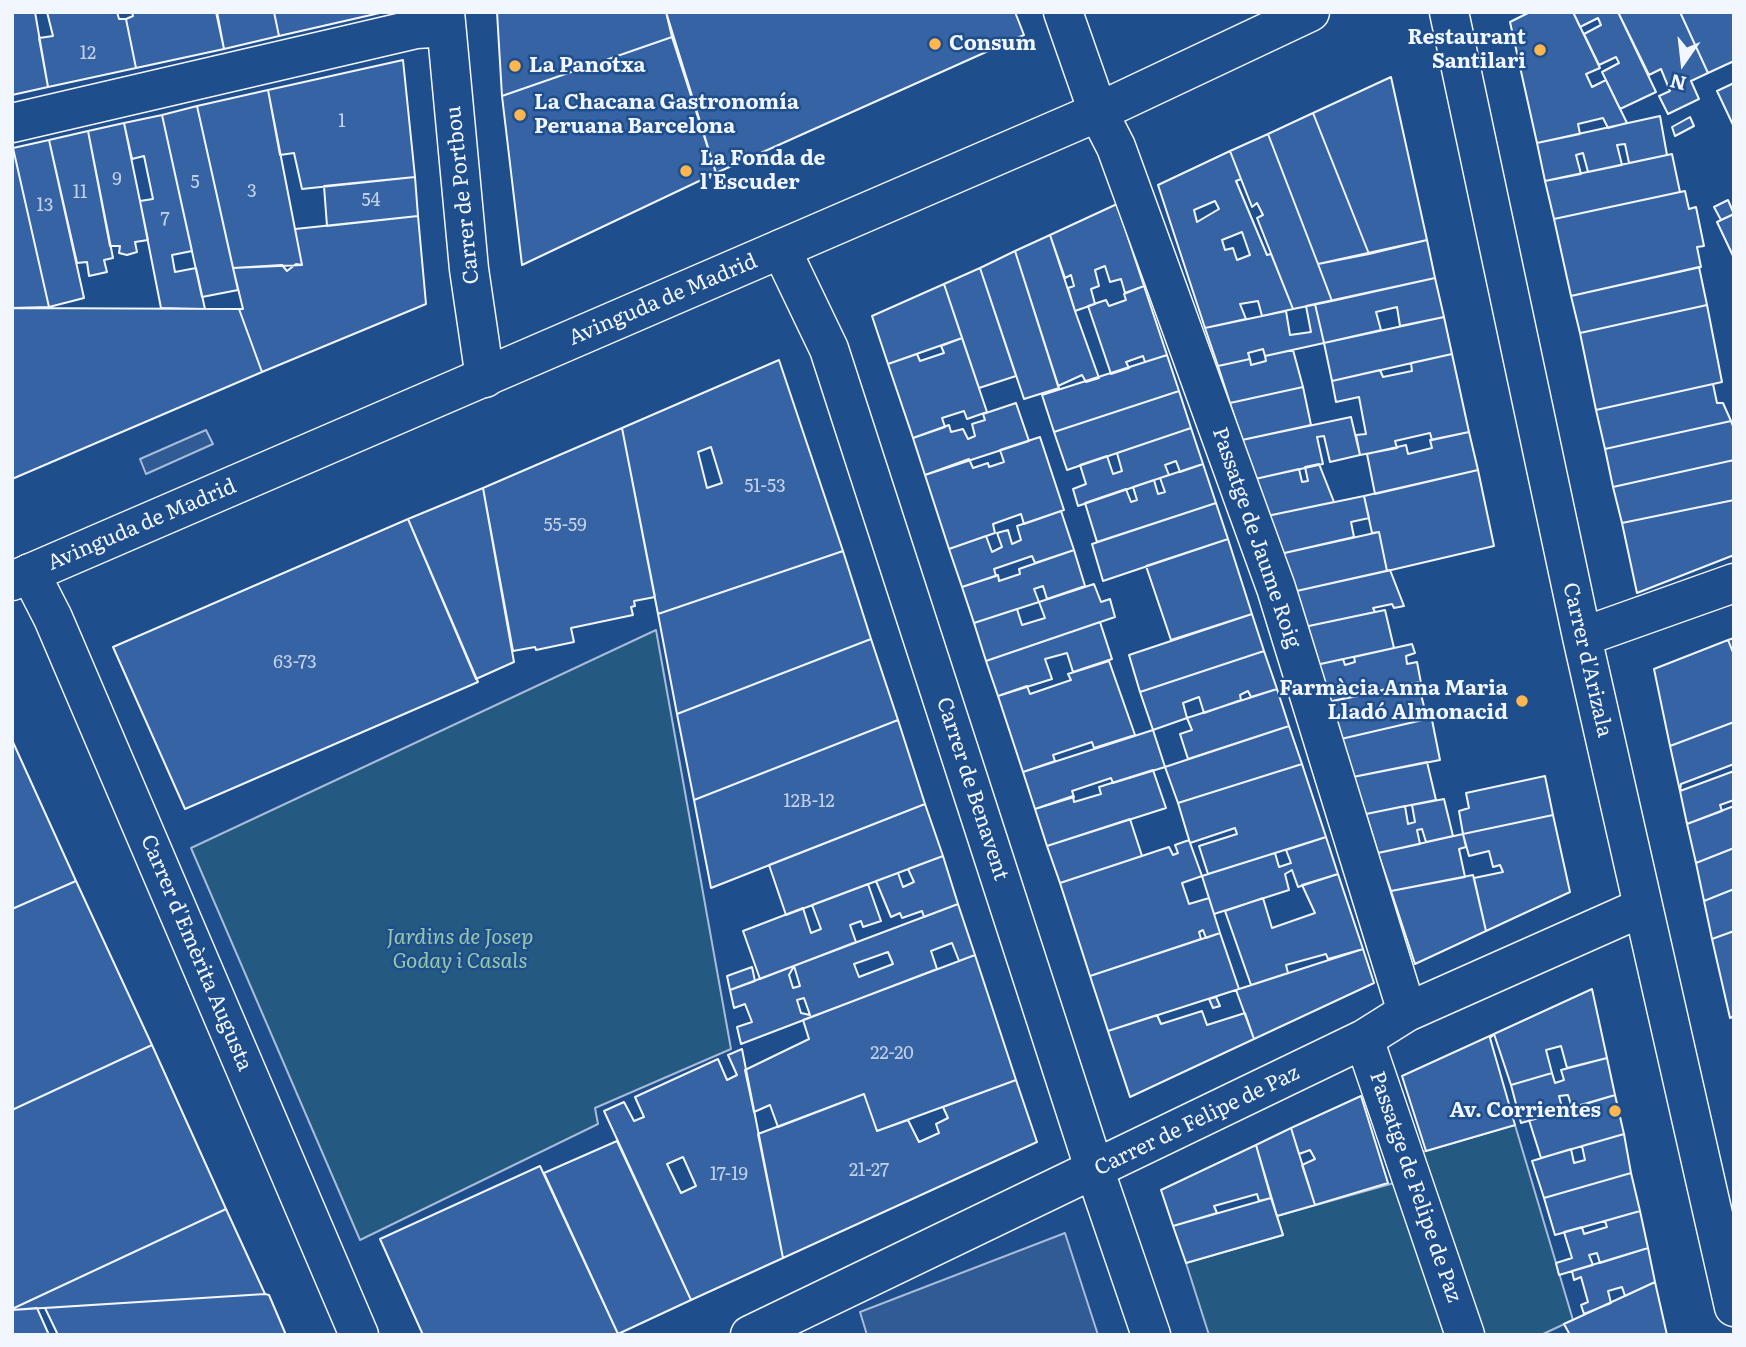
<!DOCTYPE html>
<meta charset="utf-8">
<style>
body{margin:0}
#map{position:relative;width:1746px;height:1347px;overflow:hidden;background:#1f4e8c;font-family:Literata,serif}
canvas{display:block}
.frame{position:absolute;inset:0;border:14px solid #f2f6ff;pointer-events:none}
.north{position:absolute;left:1648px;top:28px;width:70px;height:70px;-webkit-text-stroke:5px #1f4e8c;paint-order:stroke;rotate:194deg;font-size:19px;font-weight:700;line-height:28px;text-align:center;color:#f2f6ff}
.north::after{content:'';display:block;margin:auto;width:24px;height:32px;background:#f2f6ff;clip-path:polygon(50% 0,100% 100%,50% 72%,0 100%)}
</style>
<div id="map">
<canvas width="1746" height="1347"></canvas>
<div class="frame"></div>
<div class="north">N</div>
</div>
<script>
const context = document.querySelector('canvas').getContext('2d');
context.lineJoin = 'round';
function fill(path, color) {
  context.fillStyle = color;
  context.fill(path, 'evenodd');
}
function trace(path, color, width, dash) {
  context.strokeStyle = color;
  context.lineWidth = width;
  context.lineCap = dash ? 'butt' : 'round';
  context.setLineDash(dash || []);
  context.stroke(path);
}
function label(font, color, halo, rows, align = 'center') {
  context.font = font + ' Literata,serif';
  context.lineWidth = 5;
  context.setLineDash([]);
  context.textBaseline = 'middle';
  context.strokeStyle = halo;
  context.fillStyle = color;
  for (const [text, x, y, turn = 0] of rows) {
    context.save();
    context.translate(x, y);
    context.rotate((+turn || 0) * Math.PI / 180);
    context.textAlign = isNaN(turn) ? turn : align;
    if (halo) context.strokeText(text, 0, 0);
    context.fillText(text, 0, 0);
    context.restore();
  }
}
const green = new Path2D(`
 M656 630 731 1049 595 1108 598 1124 360 1240 191 848Z
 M1515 1125 1573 1320 1541 1335H1477L1412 1155Z
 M1401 1181 1452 1335H1209L1186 1263 1283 1235 1277 1216Z`);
fill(green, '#245a82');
trace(green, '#a8bbd7', 2);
const parking = new Path2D(`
 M206 430 213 444 146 474 140 459Z
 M1065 1233 1098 1335H867L860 1312Z`);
fill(parking, '#305b95');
trace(parking, '#a8bbd7', 2);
const building = new Path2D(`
 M12 12H35L48 87 12 95Z
 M47 12H117L119 19H126L136 68 48 87 39 38 53 36Z
 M132 12H216L224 49 136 68 126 19 133 16Z
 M217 12H274L279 36 224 49Z
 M274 12H384L279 36Z
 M497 12H666L672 37 502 96Z
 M666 12H1015L1024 35 716 173Z
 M1530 12H1573L1600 68 1586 74 1592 87 1606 80 1627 123 1608 128 1603 118 1578 124 1580 134 1537 143 1510 22Z
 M1573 12H1618L1656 92 1620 109 1602 72 1619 63 1616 57 1599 65 1584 34 1601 25 1598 18 1580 27Z
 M1618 12H1680L1708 73 1691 81 1699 99 1668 114 1659 96 1670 91 1661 69 1649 75Z
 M1680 12H1734V61L1708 73Z
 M672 37 716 173 522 265 502 96Z
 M403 60 415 177 302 189 294 153 280 155 268 90Z
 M1391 77 1427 240 1369 254 1313 113Z
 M1734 83V127L1717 91Z
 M268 90 302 265 233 268 197 106Z
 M197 106 238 290 202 297 162 115Z
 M1313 113 1369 254 1318 264 1268 134Z
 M162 115 192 251 172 255 175 272 196 268 205 309 161 308 140 201 153 199 144 156 132 159 124 123Z
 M1660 116 1667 155 1629 163 1625 144 1617 145 1622 165 1588 172 1583 153 1576 155 1581 174 1545 181 1537 143Z
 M1690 117 1694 126 1675 136 1672 127Z
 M124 123 148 240 135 242 137 252 127 255 119 253 120 246H110L88 131Z
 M88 131 113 258 104 260 107 272 89 276 87 262 77 263 49 140Z
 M1268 134 1318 264 1332 301 1293 309 1257 218 1263 215 1257 203 1252 207 1230 151Z
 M49 140 84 298 49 307 13 148Z
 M12 148H13L49 307 12 308Z
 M1230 151 1241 179 1236 181 1267 255 1271 254 1293 309 1262 316 1258 301 1240 304 1246 319 1205 328 1158 185ZM1215 201 1219 209 1197 222 1194 210ZM1242 232 1250 255 1237 260 1233 248 1225 250 1222 240Z
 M1672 154 1680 192 1554 219 1545 181Z
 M415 177 418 216 327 226 324 186Z
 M1685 191 1689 209 1696 207 1704 246 1697 247 1701 267 1571 296 1554 219Z
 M1728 200 1734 214 1721 220 1714 207Z
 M1117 204 1144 286 1125 293 1121 279 1110 282 1105 266 1095 270 1099 286 1091 289 1095 304 1075 311 1068 288 1074 286 1071 275 1065 278 1050 235Z
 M1734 214V258L1717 222Z
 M418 216 426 304 262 372 239 309H243L233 268 282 265 287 271 296 264 302 265 295 229Z
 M1050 235 1075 311 1099 378 1086 382 1082 375 1058 386 1015 251Z
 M1427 240 1435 278 1332 301 1318 264Z
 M1015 251 1059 388 1024 399 980 268Z
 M1699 267 1707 305 1580 333 1571 296Z
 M980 268 1016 376 979 388 944 284Z
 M1435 278 1444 317 1400 326 1397 307 1376 312 1381 330 1324 343 1315 304Z
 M944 284 962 338 888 364 872 316Z
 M1144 286 1167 355 1145 362 1143 356 1126 362 1129 368 1111 374 1088 306 1106 300 1109 306 1126 300 1124 294Z
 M1315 304 1324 343 1265 356 1263 349 1248 353 1250 359 1218 366 1205 328 1286 311 1290 335 1311 332 1306 306Z
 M1707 305 1722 382 1596 410 1580 333Z
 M12 308 239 309 262 372 12 479Z
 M1444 317 1452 354 1332 381 1324 343Z
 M962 338 987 412 967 419 964 411 942 418 945 427 913 438 888 364 917 354 920 361 944 353 941 346Z
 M1293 350 1303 387 1230 403 1218 366 1250 359 1251 365 1266 361 1265 356Z
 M1452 354 1469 432 1432 440 1430 433 1395 441 1397 448 1360 455 1356 435 1366 434 1359 397 1336 402 1332 381 1380 370 1383 377 1412 371 1411 363Z
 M1167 355 1179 391 1054 432 1042 395Z
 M779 360 843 551 658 614 622 428ZM711 447 722 483 707 488 698 452Z
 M1713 384 1717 403H1723L1731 421 1605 449 1596 410Z
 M1303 387 1311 425 1242 440 1230 403Z
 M1179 391 1191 428 1067 470 1054 432Z
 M1016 403 1029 441 925 475 913 438 949 425 951 432 963 429 968 439 975 436 972 424 985 420 983 414Z
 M1351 417 1360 455 1330 462 1324 436 1317 437 1323 464 1255 479 1242 440Z
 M1731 421 1734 429V460L1613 487 1605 449Z
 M622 428 655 597 634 601 635 606 631 607 633 615 571 628 574 642 536 650 535 647 513 651 483 488Z
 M1191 428 1203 464 1180 472 1176 461 1165 465 1169 475 1078 506 1073 489 1086 484 1080 465 1107 456 1113 474 1122 471 1117 453Z
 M1469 432 1478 470 1375 494 1367 454 1406 445 1408 454 1432 448 1430 440Z
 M1040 437 1064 510 1024 524 1021 514 993 524 995 533 949 549 925 475 969 459 973 468 988 463 989 467 1004 462 1000 450Z
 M1734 460V500L1622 523 1613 487Z
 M1203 464 1216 503 1097 542 1085 503 1126 489 1131 502 1137 500 1133 487 1154 480 1158 494 1165 492 1160 478Z
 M1319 464 1334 502 1267 516 1255 479 1299 469 1302 482 1308 481 1305 467Z
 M1478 470 1494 546 1387 571 1379 532 1372 533 1364 496Z
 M483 488 514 662 476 679 408 519Z
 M1364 496 1369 518 1351 522 1354 537 1280 554 1267 516Z
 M1734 500V555L1637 593 1622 523Z
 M1216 503 1228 539 1103 581 1092 544Z
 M1061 511 1074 550 1035 563 1032 556 994 569 996 576 962 587 949 549 986 536 992 552 1002 547 997 533 1008 530 1012 544 1021 540 1017 526Z
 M408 519 478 682 185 809 113 647Z
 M1379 532 1387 571 1292 592 1280 554Z
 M1228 539 1252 614 1171 640 1146 566Z
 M1074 550 1085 586 1047 599 1043 586 1034 589 1039 602 974 623 962 587 998 575 999 581 1020 574 1019 569Z
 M843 551 871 639 677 714 658 614Z
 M1390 570 1404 606 1394 608 1392 604 1373 608 1375 612 1304 627 1292 592Z
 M1094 584 1101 602 1110 599 1115 617 986 661 974 623 1017 609 1022 625 1045 618 1039 602Z
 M1385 610 1394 648 1316 665 1304 627Z
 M1252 614 1264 651 1140 692 1129 655Z
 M1100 622 1112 659 1073 672 1067 653 1045 659 1052 679 998 696 986 661Z
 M1734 638V655L1728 640Z
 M871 639 898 720 694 800 677 714Z
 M1728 640 1734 655V722L1670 746 1654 669Z
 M1412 644 1415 653 1406 656 1407 664 1417 662 1421 683 1328 702 1316 665 1343 659 1345 665 1355 662 1354 657Z
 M1264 651 1277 689 1251 697 1248 691 1240 695 1241 700 1204 713 1199 697 1183 703 1187 718 1153 730 1140 692Z
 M1109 661 1135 735 1094 748 1092 742 1053 755 1055 761 1023 772 998 696 1027 686 1030 694 1071 680 1068 674Z
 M1418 682 1427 719 1341 739 1328 702Z
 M1277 689 1289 726 1188 759 1180 734 1192 730 1187 718Z
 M1427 719 1432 720 1440 760 1353 777 1341 739Z
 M898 720 925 804 711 888 694 800Z
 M1734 722V764L1681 784 1680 791 1670 746Z
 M1289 726 1302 764 1178 803 1165 767Z
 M1153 730 1165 767 1113 783 1111 778 1072 791 1074 797 1035 809 1023 772Z
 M12 740 76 881 12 909Z
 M1427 762 1436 800 1366 814 1353 777Z
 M1302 764 1326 837 1208 874 1199 846 1237 834 1235 828 1190 843 1178 803Z
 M1153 770 1166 808 1047 846 1035 809 1073 796 1074 802 1101 794 1099 787Z
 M1734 771V800L1720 805 1722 811 1687 824 1680 791Z
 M1545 776 1553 815 1463 834 1459 811 1469 808 1466 793Z
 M1444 799 1453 836 1426 842 1422 829 1417 830 1420 844 1378 853 1366 814 1405 806 1408 824 1415 822 1412 805Z
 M925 804 943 856 786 915 769 865Z
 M1734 806V848L1696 863 1687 824Z
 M1553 815 1570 892 1486 931 1474 878 1503 872 1500 865 1493 867 1489 851 1469 856 1463 834Z
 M1130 819 1142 856 1060 883 1047 846Z
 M1463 834 1466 847 1459 849 1465 877 1391 891 1378 853Z
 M1326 837 1338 874 1298 887 1292 870 1285 874 1289 890 1214 914 1202 876 1275 853 1279 867 1291 863 1286 850Z
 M1189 840 1202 876 1182 883 1189 904 1209 898 1220 933 1206 938 1203 930 1199 932 1201 939 1090 976 1060 883 1169 847 1173 855 1178 853 1175 845Z
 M1734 848V889L1704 901 1696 863Z
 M943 856 958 904 924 917 922 911 902 918 900 913 891 917 876 881 898 873 903 887 914 882 908 869Z
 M1338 874 1363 949 1328 959 1326 954 1286 965 1288 973 1251 985 1225 911 1263 898 1272 928 1315 913 1302 885Z
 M1473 875 1486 931 1415 964 1391 891Z
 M76 881 152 1045 12 1110V909Z
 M868 884 881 921 863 927 861 921 850 925 856 942 760 979 743 931 803 908 811 933 821 929 812 905Z
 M1734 889V931L1712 939 1704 901Z
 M958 904 975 955 959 961 952 943 949 944 931 951 937 969 741 1044 737 1027 752 1022 745 1004 734 1008 730 990ZM888 952 893 964 859 977 854 964ZM794 966 800 986 793 988 789 975ZM804 998 810 1015 801 1013 797 1000Z
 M1734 931V1016L1730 1018 1712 939Z
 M1220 933 1239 989 1108 1031 1090 976Z
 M1363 949 1374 983 1254 1039 1236 990Z
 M975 955 1016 1080 877 1131 864 1094 778 1127 770 1105 754 1112 745 1070 809 1039 803 1020Z
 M752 967 755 981 730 990 727 976Z
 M1592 989 1607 1058 1567 1068 1561 1046 1546 1050 1552 1073 1511 1085 1494 1034Z
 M1216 997 1220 1006 1213 1008 1209 999Z
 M1202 1011 1207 1025 1245 1013 1254 1039 1130 1097 1108 1031 1157 1015 1161 1024Z
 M1494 1034 1490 1038 1515 1125 1426 1151 1402 1076Z
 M152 1045 226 1209 12 1309V1110Z
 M742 1049 783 1258 691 1300 604 1111 624 1102 634 1121 644 1117 635 1097 718 1059 727 1080 737 1075 728 1055ZM683 1157 696 1186 681 1193 667 1164Z
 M1607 1058 1615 1095 1572 1108 1568 1095 1559 1096 1563 1111 1521 1123 1511 1085 1552 1073 1555 1083 1564 1080 1561 1070Z
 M1016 1080 1037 1142 783 1258 758 1134 864 1094 877 1131 908 1120 919 1142 939 1133 936 1124 948 1118 943 1107Z
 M1615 1095 1624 1134 1541 1158 1529 1120Z
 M1361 1096 1388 1183 1315 1205 1302 1165 1315 1159 1310 1150 1299 1154 1291 1128Z
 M1291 1128 1315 1205 1277 1216 1256 1145Z
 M1624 1134 1631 1173 1544 1198 1532 1161 1571 1149 1574 1163 1585 1160 1582 1146Z
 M617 1141 691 1300 618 1334 544 1173Z
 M1256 1145 1271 1198 1259 1201 1257 1194 1214 1206 1217 1213 1173 1226 1161 1190Z
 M540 1166 618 1334 423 1335 380 1239Z
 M1631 1173 1640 1211 1555 1235 1544 1198Z
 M1271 1198 1283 1235 1186 1263 1173 1226Z
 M226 1209 265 1294 12 1310V1309Z
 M1640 1211 1648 1248 1600 1263 1597 1253 1589 1255 1593 1265 1559 1275 1556 1263 1572 1258 1564 1232 1582 1227 1584 1234 1607 1227 1605 1221Z
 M1648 1248 1655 1282 1625 1296 1622 1287 1608 1291 1611 1303 1584 1314 1581 1305 1588 1302 1581 1277 1574 1280 1572 1271Z
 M1655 1282 1667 1335H1570L1564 1324Z
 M265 1294 269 1295 286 1335H58L45 1308Z
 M37 1308 49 1335H12V1310Z`);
fill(building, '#3563a3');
trace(building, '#f2f6ff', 2);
const street = new Path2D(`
 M445 12 469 269 485 378
 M1063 12 1098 112 1116 147 1276 588 1407 1012
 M1449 12 1582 637 1734 1307
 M12 123 416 29 446 27
 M781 249 829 349 1095 1171 1151 1335
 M30 573 53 618 359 1335
 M1582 637 1734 583
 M1364 1039 1465 1335
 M750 1335 1364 1039 1407 1012 1643 907`);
const secondary = new Path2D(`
 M12 581 1098 112 1310 12`);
trace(street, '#f2f6ff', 41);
trace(secondary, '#f2f6ff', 41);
trace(street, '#1f4e8c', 38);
trace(secondary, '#1f4e8c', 38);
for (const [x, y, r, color] of [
 [935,44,7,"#ffb74d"],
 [1540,50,7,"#ffb74d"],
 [515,66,7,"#ffb74d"],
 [520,115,7,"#ffb74d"],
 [686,171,7,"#ffb74d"],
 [1522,701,7,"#ffb74d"],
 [1615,1111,7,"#ffb74d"]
]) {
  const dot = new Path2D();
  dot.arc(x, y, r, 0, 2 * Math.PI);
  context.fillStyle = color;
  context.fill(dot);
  trace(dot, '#1f4e8c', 2.5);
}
label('18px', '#c3d1e8', null, [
 ["12",88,54],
 ["1",342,122],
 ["9",117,180],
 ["5",195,183],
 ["3",252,192],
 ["11",80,193],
 ["54",371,201],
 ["13",45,206],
 ["7",165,220],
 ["51-53",765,487],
 ["55-59",565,526],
 ["63-73",295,663],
 ["12B-12",809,802],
 ["22-20",892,1054],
 ["21-27",869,1171],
 ["17-19",729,1175]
]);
label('bold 21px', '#f2f6ff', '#1f4e8c', [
 ["Restaurant",1526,38,"right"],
 ["Santilari",1526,62,"right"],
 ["Consum",949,44],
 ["La Panotxa",529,66],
 ["La Chacana Gastronomía",534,103],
 ["Peruana Barcelona",534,127],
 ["La Fonda de",700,159],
 ["l'Escuder",700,183],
 ["Farmàcia Anna Maria",1508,689,"right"],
 ["Lladó Almonacid",1508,713,"right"],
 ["Av. Corrientes",1601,1111,"right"]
], 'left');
label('21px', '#f2f6ff', '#1f4e8c', [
 ["Carrer de Portbou",463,195,-96],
 ["Avinguda de Madrid",663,300,-23],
 ["Avinguda de Madrid",142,525,-23],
 ["Passatge de Jaume Roig",1256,538,71],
 ["Carrer d'Arizala",1587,660,77],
 ["Carrer de Benavent",972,789,72],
 ["Carrer d'Emèrita Augusta",196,953,67],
 ["Carrer de Felipe de Paz",1197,1121,-26],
 ["Passatge de Felipe de Paz",1415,1187,71]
]);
label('italic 21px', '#97c8a6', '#1f4e8c', [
 ["Jardins de Josep",460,938],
 ["Goday i Casals",460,962]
]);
</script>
